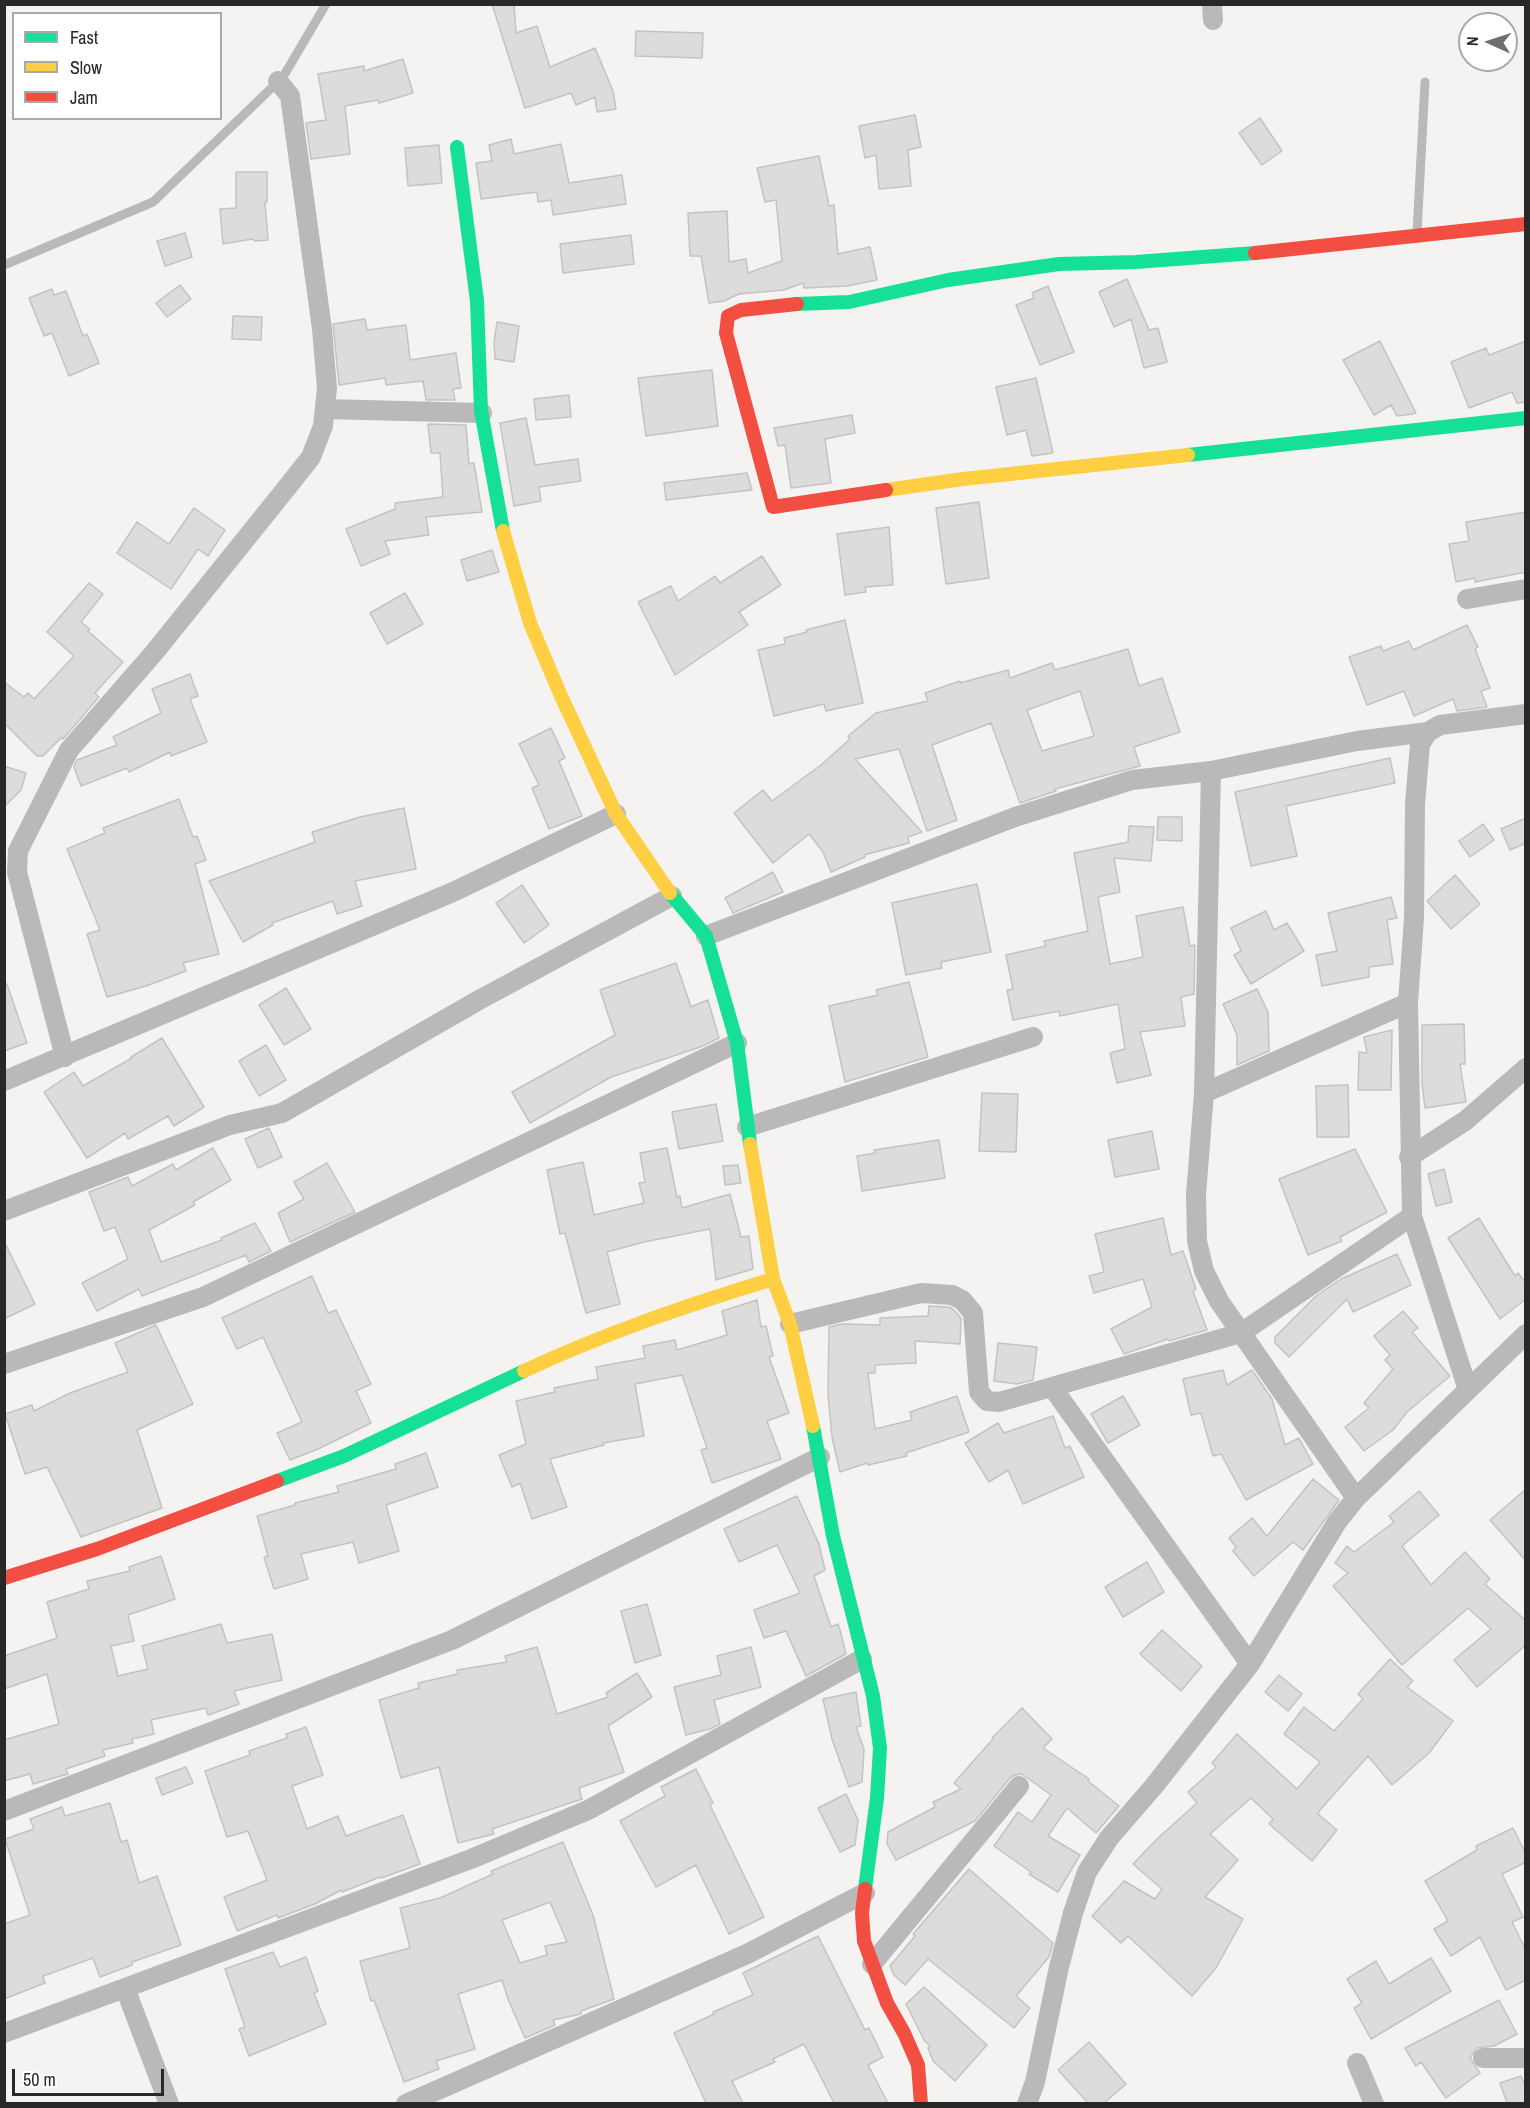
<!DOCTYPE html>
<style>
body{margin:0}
#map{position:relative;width:1530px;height:2108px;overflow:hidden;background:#f4f3f1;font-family:"Archivo Narrow",sans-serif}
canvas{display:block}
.frame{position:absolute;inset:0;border:6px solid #282827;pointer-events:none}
.legend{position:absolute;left:12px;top:12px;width:210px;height:108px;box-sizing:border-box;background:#fff;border:2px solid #a9a9a9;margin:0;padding:8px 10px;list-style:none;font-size:18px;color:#282827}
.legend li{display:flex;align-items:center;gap:12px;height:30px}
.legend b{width:30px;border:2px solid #a9a9a9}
.north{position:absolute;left:1458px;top:12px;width:60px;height:60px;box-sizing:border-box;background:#fff;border:2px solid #a9a9a9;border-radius:50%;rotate:273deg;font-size:16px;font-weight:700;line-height:24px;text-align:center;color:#282827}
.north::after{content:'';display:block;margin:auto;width:21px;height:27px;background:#6f6f6e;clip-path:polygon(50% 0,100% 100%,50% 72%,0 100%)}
.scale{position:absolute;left:12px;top:2069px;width:152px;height:27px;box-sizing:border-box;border:3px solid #282827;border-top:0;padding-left:8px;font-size:18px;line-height:21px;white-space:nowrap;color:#282827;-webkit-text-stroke:4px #fff;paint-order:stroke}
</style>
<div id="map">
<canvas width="1530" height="2108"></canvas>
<div class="frame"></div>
<ul class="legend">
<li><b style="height:8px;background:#16e098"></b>Fast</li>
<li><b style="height:8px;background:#ffcf43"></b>Slow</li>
<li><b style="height:8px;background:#f24e42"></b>Jam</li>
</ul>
<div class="north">N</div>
<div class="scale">50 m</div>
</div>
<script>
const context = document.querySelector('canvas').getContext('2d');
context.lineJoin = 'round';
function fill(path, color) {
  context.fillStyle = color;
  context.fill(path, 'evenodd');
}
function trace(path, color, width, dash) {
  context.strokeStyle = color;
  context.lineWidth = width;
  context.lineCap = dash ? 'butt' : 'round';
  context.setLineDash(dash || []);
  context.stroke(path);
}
const building = new Path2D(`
 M492 4H514L516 33 537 26 550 67 595 48 613 91 616 109 597 112 595 97 576 105 571 93 525 108Z
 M636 31 703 33 702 58 635 56Z
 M403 59 413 93 379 103 378 100 345 106 350 154 311 159 306 123 326 120 318 74 364 66V71Z
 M915 115 921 147 908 150 911 186 879 189 876 155 865 158 859 126Z
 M1260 118 1282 151 1262 165 1239 133Z
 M511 139 514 154 561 144 569 183 622 175 626 204 553 215 551 200 538 202 537 192 481 199 476 163 492 161 489 145Z
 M439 145 442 183 408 186 405 148Z
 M819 156 829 206 834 205 838 254 870 247 877 280 847 286 804 288 803 283 784 290 739 294 724 301 709 303 701 256H690L688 213 727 211 729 262 746 259 748 273 782 261 776 200 765 202 757 168Z
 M236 172H267V202H265L268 240 254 241 253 239 223 244 220 209 236 208Z
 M185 233 192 257 165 266 157 241Z
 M631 235 634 264 563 273 560 244Z
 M1127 279 1149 330 1158 328 1167 362 1144 368 1131 319 1114 327 1099 292Z
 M180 285 191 299 167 317 156 303Z
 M1048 286 1074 352 1040 365 1016 305 1034 298 1032 293Z
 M52 289 54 295 66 291 83 336 87 334 99 363 69 376 52 333 44 336 29 298Z
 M233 316 262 317 261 340 232 339Z
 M365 319 367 330 406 325 410 360 456 353 461 388 453 389 455 400H426L423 381 386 385 385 378 339 385 333 324Z
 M497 322 519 326 514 362 495 359 494 342Z
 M1380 341 1416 413 1412 414 1397 416 1391 405 1374 415 1343 360Z
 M1526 341V402L1517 403 1512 392 1469 408 1451 362 1486 348 1489 355Z
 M712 370 718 426 646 436 638 378Z
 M1036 378 1053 453 1032 456 1026 430 1007 435 996 387Z
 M569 395 571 417 536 420 534 399Z
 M852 415 855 433 825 439 831 483 791 488 785 445 778 446 774 428Z
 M526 418 535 465 578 459 581 481 539 487 541 501 514 506 500 423Z
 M428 424 466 425 469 464 474 463 482 512 426 517 429 535 385 541 390 554 361 566 346 529 395 509V503L443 497 440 453H431Z
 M747 473 752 490 666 500 664 483Z
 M979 502 989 578 946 584 936 508Z
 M194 508 225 530 208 556 198 549 171 589 117 553 137 522 169 544Z
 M1526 512V572L1475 582V578L1456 582 1449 544 1469 541 1466 522Z
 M889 527 893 585 865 587 866 592 845 595 837 534Z
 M492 550 499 572 467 581 461 560Z
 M762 556 781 585 739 612 748 625 675 675 638 602 671 586 678 601 715 576 720 583Z
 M89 583 103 594 81 622 90 629 88 631 123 662 95 693 99 697 63 739 62 737 43 756H37L4 723V682L24 697 28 693 34 699 74 656 47 632Z
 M405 593 423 624 387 644 370 613Z
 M845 620 863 703 826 711 824 704 774 716 758 650 785 644 784 638 807 632 806 630Z
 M1467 625 1478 647 1475 649 1490 688 1481 691 1487 707 1457 711 1453 699 1414 716 1404 691 1367 705 1349 657 1381 646 1383 651 1409 641 1413 650Z
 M1128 649 1139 686 1162 678 1180 732 1134 747 1140 766 1055 789 1056 791 1020 803 991 723 932 745 957 820 927 831 899 749 855 759 922 832 908 837 909 843 864 855 865 857 831 872 823 852 809 834 773 863 734 813 763 790 772 801 821 765 850 739 848 736 876 713 928 701 925 693 960 681V683L1008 670 1010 678 1052 663 1055 670ZM1080 691 1094 736 1042 751 1027 710Z
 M190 674 198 696 190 699 207 742 171 756 170 752 129 772 127 768 81 786 74 767 77 760 117 745 113 737 161 713 152 689Z
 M551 728 565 758 559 761 582 816 549 829 532 788 539 785 519 744Z
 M1390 758 1395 783 1286 806 1297 856 1251 866 1235 792Z
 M4 766 26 773 21 790 4 807Z
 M179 799 193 837 197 836 206 860 195 864 219 954 183 963 186 971 146 986 107 997 87 934 100 930 67 849 105 833 103 828Z
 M404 808 416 869 355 881 362 906 337 914 333 901 272 923 273 925 243 942 209 881 315 842 312 832 360 817Z
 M1158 817H1182V841L1157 840Z
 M1526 818V843L1510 850 1501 829Z
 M1483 824 1494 840 1470 857 1459 841Z
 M1129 826 1154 827 1151 861 1114 858 1120 892 1098 897 1110 964 1143 957 1136 916 1183 907 1190 946 1195 945 1194 994 1181 997 1185 1026 1140 1032 1151 1075 1117 1083 1110 1053 1125 1049 1118 1004 1060 1016 1059 1011 1013 1020 1007 990 1013 989 1006 955 1046 946 1044 941 1088 931 1074 853 1128 842Z
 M773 872 783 892 733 913 725 898Z
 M1455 875 1480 904 1451 929 1427 901Z
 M977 884 991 952 941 962 942 968 906 975 892 903Z
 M522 885 549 925 524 943 496 903Z
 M1391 897 1397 918 1387 920 1393 964 1369 967V977L1322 986 1316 955 1337 951 1328 913Z
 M1266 911 1274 930 1287 923 1304 951 1251 984 1234 955 1241 951 1231 928Z
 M676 963 691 1007 708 1000 719 1038 703 1046 611 1077 530 1123 512 1092 615 1035 600 990Z
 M909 982 928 1057 845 1082 829 1006 878 995 876 990Z
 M7 984 27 1043 4 1051V985Z
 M286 988 311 1029 284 1045 259 1005Z
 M1257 989 1268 1012 1269 1051 1237 1065V1035L1223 1004Z
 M1464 1024 1465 1064H1460L1466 1102 1425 1108 1422 1084V1025Z
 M1392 1030 1391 1090H1358L1359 1052 1367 1053 1364 1037Z
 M162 1038 204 1107 174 1126 168 1116 128 1139 125 1133 87 1158 44 1092 74 1072 83 1086 132 1058 131 1057Z
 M266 1045 286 1080 259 1096 239 1061Z
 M1348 1085 1349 1137H1317L1316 1086Z
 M982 1093 1018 1094 1016 1152 979 1151Z
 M716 1104 723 1141 679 1149 672 1112Z
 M269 1128 282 1157 258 1168 245 1139Z
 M1152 1131 1159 1169 1115 1177 1108 1140Z
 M939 1140 945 1178 862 1191 857 1156 875 1153 874 1150Z
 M213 1148 231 1180 193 1202 195 1205 149 1230 161 1262 222 1240 221 1238 255 1223 271 1251 249 1262 246 1255 142 1296 139 1289 97 1311 82 1283 128 1259 115 1227 104 1231 89 1192 128 1177 132 1186 173 1164 176 1170Z
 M667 1148 677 1197 680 1196 682 1208 730 1194 741 1237 749 1236 753 1269 716 1280 710 1229 644 1242 607 1252 620 1304 586 1313 565 1233 560 1234 547 1170 583 1162 594 1215 644 1203 639 1183 645 1182 640 1153Z
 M1355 1149 1387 1212 1340 1237 1342 1241 1308 1255 1279 1179Z
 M327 1163 355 1212 290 1242 278 1213 304 1199 294 1182Z
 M738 1165 741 1183 725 1185 723 1166Z
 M1444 1169 1452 1202 1436 1206 1428 1174Z
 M1163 1218 1171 1255 1183 1251 1196 1289 1193 1291 1207 1330 1169 1341 1168 1339 1124 1354 1111 1329 1152 1307 1143 1279 1094 1293 1089 1276 1104 1272 1095 1234Z
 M1479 1218 1515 1276 1518 1273 1526 1283V1299L1500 1319 1448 1238Z
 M4 1241 35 1304 4 1319Z
 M1397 1254 1411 1285 1353 1312 1347 1299 1289 1357 1275 1343V1337L1316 1296 1341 1279Z
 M312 1276 328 1313 336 1310 371 1384 356 1391 371 1423 318 1449 290 1460 277 1433 302 1422 263 1337 237 1349 222 1318Z
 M757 1300 761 1327 766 1326 773 1356 769 1357 789 1413 767 1421 781 1459 712 1483 701 1450 707 1448 682 1375 635 1384 644 1436 603 1443 604 1445 550 1459 567 1507 532 1519 520 1483 512 1487 499 1455 526 1444 516 1401 555 1392 554 1388 598 1379 596 1367 645 1358 643 1346 675 1340 677 1350 727 1335 722 1311Z
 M929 1306 949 1307 954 1310 961 1318 960 1344 915 1341 916 1363 875 1365V1373H868L875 1429 912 1420 910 1412 957 1396 969 1432 906 1453 907 1456 868 1465 867 1463 840 1472 832 1437 828 1394 829 1327 842 1324 880 1325V1318L928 1316Z
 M1403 1311 1418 1328 1412 1332 1450 1376 1407 1412 1393 1430 1364 1451 1345 1427 1369 1408 1364 1403 1393 1369 1385 1360 1390 1355 1374 1336Z
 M156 1325 193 1404 137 1430 162 1508 81 1537 47 1467 25 1474 5 1414 32 1405 34 1411 70 1393 128 1372 115 1343Z
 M998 1343 1037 1347 1033 1380 1017 1384 994 1381Z
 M1223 1370 1227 1385 1252 1370 1272 1399 1285 1445 1299 1438 1313 1464 1246 1500 1221 1454 1213 1456 1201 1413 1191 1415 1183 1379Z
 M1123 1396 1140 1425 1108 1443 1091 1414Z
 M1053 1416 1065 1448 1070 1446 1084 1477 1023 1504 1008 1470 989 1482 965 1443 998 1423 1004 1433Z
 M426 1453 438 1487 386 1505 399 1551 359 1563 353 1542 301 1554 308 1579 274 1589 264 1557 268 1556 257 1516 295 1505V1503L339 1492 337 1486 396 1469 395 1464Z
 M1313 1479 1339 1500 1303 1550 1293 1542 1254 1576 1233 1551 1236 1547 1229 1538 1252 1518 1267 1536Z
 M1526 1489V1561L1490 1520Z
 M1419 1491 1439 1515 1402 1546 1431 1585 1465 1552 1490 1579 1485 1584 1526 1621V1645L1477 1687 1454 1660 1491 1629 1468 1608 1402 1665 1333 1586 1348 1573 1335 1563 1347 1546 1354 1552 1394 1522 1389 1516Z
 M797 1496 819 1544 825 1570 814 1576 831 1627 838 1624 840 1630 846 1654 806 1676 786 1631 764 1638 754 1610 800 1593 777 1545 739 1562 724 1529Z
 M161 1556 175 1599 128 1615 134 1641 111 1646 118 1676 148 1669 142 1646 221 1624 227 1643 272 1634 282 1680 234 1691 239 1704 208 1715 206 1708 151 1720 154 1734 132 1739 133 1743 103 1750 105 1756 66 1769 68 1774 33 1784 30 1774 4 1781V1740L59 1724 47 1674 4 1689V1656L57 1638 47 1602 89 1589 87 1581 130 1571 129 1567Z
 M1147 1562 1164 1592 1123 1617 1105 1587Z
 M647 1604 661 1655 635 1663 621 1611Z
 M1162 1630 1202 1666 1181 1691 1140 1654Z
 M537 1647 557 1714 608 1697 606 1693 637 1673 652 1697 608 1726 624 1772 579 1788 582 1799 492 1829 494 1834 458 1843 439 1767 401 1778 379 1700 419 1688 418 1683 458 1674 457 1670 507 1662 505 1656Z
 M751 1647 761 1687 714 1700 720 1724 710 1729 686 1735 674 1687 721 1675 717 1656Z
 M1390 1659 1413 1681 1407 1687 1453 1721 1429 1753 1392 1785 1368 1756 1320 1810 1318 1814 1337 1830 1312 1861 1269 1824 1273 1819 1251 1798 1210 1834 1238 1860 1205 1897 1243 1919 1216 1968 1192 1996 1128 1936 1121 1943 1092 1916 1124 1881 1155 1899 1162 1889 1133 1864 1158 1838 1197 1803 1188 1792 1216 1767 1212 1763 1237 1734 1297 1789 1320 1762 1284 1734 1304 1707 1334 1731 1363 1699 1358 1694Z
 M1279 1675 1302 1694 1288 1711 1265 1692Z
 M856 1692 861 1726 856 1727 864 1749 862 1782 849 1787 832 1739 823 1699Z
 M1022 1708 1052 1739 1043 1748 1089 1779 1088 1781 1119 1806 1096 1833 1067 1808 1048 1836 1080 1855 1058 1892 1029 1874 1031 1872 994 1846 1018 1812 1032 1822 1051 1795 1022 1774 1015 1775 1010 1778 975 1821 896 1860 887 1844 888 1832 935 1807 933 1802 961 1789 954 1783 993 1739 992 1738Z
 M306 1727 323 1775 292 1786 307 1829 338 1816 346 1836 403 1815 420 1864 381 1878 380 1877 342 1892 341 1890 315 1904 278 1918 277 1915 237 1931 224 1897 267 1880 248 1831 227 1837 205 1771 250 1755 249 1751 287 1738 286 1734Z
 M186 1767 193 1783 162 1795 156 1778Z
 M696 1769 713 1803 710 1805 764 1917 729 1934 696 1865 656 1887 620 1821 665 1796 661 1787Z
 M846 1794 858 1820 855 1845 840 1852 818 1808Z
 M110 1803 121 1842 127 1840 139 1883 157 1876 181 1945 132 1962V1965L100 1977 93 1958 43 1976 45 1983 4 1999V1924L30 1915 5 1839 34 1829 30 1819 62 1807 65 1816Z
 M1513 1828 1526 1854V1862L1502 1874 1523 1917 1512 1922 1526 1950V1980L1506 1990 1480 1937 1451 1956 1434 1929 1448 1921 1425 1881 1477 1850 1476 1846Z
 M563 1842 593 1915 614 1999 581 2011V2014L553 2020 555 2025 525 2038 508 1999 502 1980 458 1994 475 2049 436 2061 439 2069 404 2082 374 2000 371 2001 360 1961 410 1948 400 1908 440 1898 493 1874 491 1871ZM550 1902 567 1942 545 1946 547 1955 520 1963 502 1920Z
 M969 1869 1053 1943 1049 1957 1016 1996 1030 2008 1014 2028 928 1959 905 1985 894 1975 890 1966 915 1936 913 1934Z
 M818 1936 865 2030 869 2028 883 2057 868 2065 888 2103H834L804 2044 773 2059 775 2062 732 2081 743 2103H706L674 2033 714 2014 713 2012 753 1995 743 1973Z
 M273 1952 280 1967 306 1957 318 1991 314 1993 326 2024 249 2056 239 2029 245 2027 225 1969Z
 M1431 1958 1451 1991 1371 2039 1354 2008 1362 2003 1347 1979 1376 1961 1389 1984Z
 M924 1987 987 2045 955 2081 933 2061 928 2048 930 2046 924 2040 906 2004Z
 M1499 2000 1517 2034 1494 2046 1477 2048 1470 2058 1480 2073 1446 2098 1421 2062 1416 2066 1405 2048Z
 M1089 2042 1126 2084 1104 2103H1088L1058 2070Z
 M1521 2076 1526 2088V2103H1507L1500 2083Z`);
fill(building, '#dcdcdb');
trace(building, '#c4c3c2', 1.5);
trace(new Path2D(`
 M1417 233 1425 82
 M4 265 153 202 283 77 326 4`), '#b9b9b9', 9);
trace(new Path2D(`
 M1212 4 1213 20
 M325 409 482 413
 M1467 599 1526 589
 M1211 771 1204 1093 1196 1195 1197 1241 1204 1271 1219 1301 1356 1498
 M706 936 1015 817 1132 780 1211 771 1357 741 1428 732
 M65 1057 17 872 18 851 69 750 153 654 289 485 311 457 323 426 327 388 322 329 290 96 278 81
 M4 1081 453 892 616 814
 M1204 1093 1408 1003
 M747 1127 1033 1037
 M1409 1157 1465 1121 1526 1068
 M4 1211 230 1125 282 1113 479 1000 672 896
 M790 1324 921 1293 952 1295 962 1300 973 1313 979 1392 987 1401 999 1402 1241 1333 1412 1216
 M4 1364 203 1297 737 1043
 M1052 1387 1250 1664
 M1468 1390 1412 1216 1408 1003 1414 918 1415 804 1420 744 1428 732 1440 725 1526 714
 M4 1811 452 1640 820 1457
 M872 1964 1019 1786
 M125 1988 169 2104
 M4 2033 471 1859 588 1810 862 1659
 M1483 2058H1526
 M1357 2063 1374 2104
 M406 2104 747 1954 865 1893
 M1027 2104 1035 2082 1059 1967 1073 1913 1087 1872 1109 1838 1154 1786 1250 1664 1337 1522 1356 1498 1526 1334`), '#b9b9b9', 20);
trace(new Path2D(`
 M457 147 477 301 481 411 503 531
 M797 304 849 302 948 280 1059 264 1136 262 1255 253
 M1188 455 1526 418
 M670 893 706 936 737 1043 750 1144
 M813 1426 833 1536 873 1696 880 1748 877 1798 865 1889
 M277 1481 344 1456 524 1371`), '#16e098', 14);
trace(new Path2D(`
 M886 490 963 479 1188 455
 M503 531 530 623 561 696 616 814 670 893
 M750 1144 773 1279
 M524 1371C605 1333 688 1305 773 1279L790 1324 813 1426`), '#ffcf43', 14);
trace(new Path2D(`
 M1255 253 1526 224
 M797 304 741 310 728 316 726 333 773 507 886 490
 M4 1578 97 1549 277 1481
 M865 1889 862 1913 864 1941 887 2003 904 2033 918 2065 921 2104`), '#f24e42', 14);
</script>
